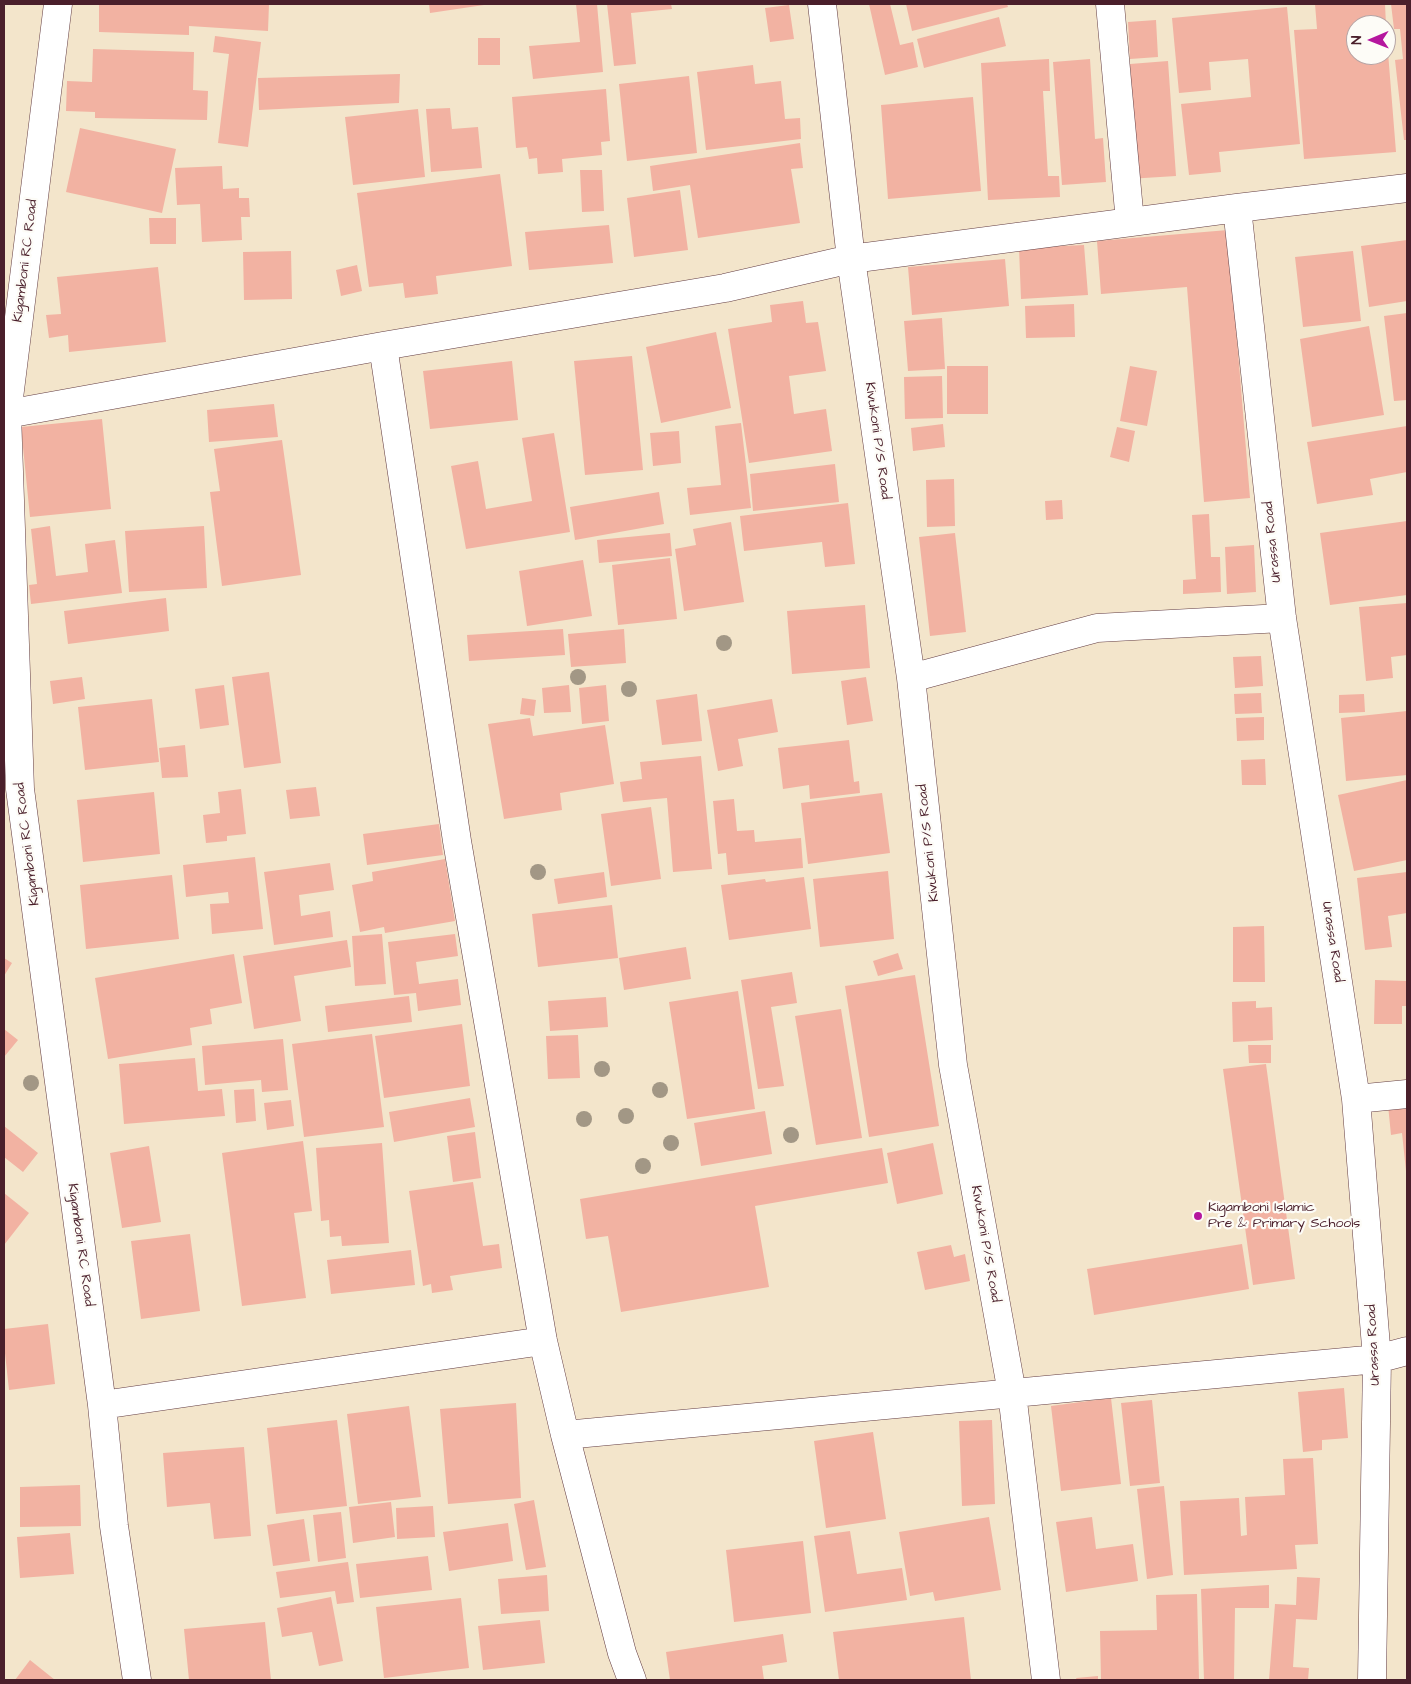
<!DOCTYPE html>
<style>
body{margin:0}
#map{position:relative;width:1411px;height:1684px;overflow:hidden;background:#f3e5cb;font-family:"Architects Daughter",sans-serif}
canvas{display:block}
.frame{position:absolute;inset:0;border:5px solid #4a1f2b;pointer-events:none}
.north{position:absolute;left:1346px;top:15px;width:50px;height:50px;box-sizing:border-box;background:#fdfcf7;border:1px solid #b5a4a5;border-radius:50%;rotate:269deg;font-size:14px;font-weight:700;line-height:20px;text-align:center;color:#4a1f2b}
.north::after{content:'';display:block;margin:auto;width:18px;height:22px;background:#b5179e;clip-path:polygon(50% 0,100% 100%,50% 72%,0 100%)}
</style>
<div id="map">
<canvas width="1411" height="1684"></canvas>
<div class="frame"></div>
<div class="north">N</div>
</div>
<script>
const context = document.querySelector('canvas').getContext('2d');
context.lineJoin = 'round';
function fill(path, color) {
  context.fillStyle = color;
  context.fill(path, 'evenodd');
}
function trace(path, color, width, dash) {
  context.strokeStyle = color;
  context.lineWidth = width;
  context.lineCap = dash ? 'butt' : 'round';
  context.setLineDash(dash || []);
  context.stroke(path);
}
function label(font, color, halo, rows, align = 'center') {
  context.font = font + ' "Architects Daughter",sans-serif';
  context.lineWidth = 4.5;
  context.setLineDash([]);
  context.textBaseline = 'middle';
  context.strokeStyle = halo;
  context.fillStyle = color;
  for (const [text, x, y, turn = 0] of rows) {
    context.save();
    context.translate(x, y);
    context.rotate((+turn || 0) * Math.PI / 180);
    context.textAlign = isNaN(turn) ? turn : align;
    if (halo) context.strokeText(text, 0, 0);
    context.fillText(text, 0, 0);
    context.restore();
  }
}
fill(new Path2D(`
 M99 4H269L268 31 189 26V35L99 32Z
 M429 4H484V5L430 13Z
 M576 4H597L603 72 533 79 529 46 580 42Z
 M607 4H671L672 9 631 13 636 64 614 66Z
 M869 4H890L900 45 913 42 918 67 885 75Z
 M906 4H1007L1008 7 912 31Z
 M1315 4H1385L1386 25H1356V55H1386V40H1387L1396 152 1304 159 1294 30 1317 29Z
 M1391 4H1407V140H1404L1395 60 1403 59 1400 29H1394Z
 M789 5 794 39 770 42 765 8Z
 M1287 7 1300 144 1219 152 1221 172 1189 175 1181 104 1251 97 1248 59 1209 62 1211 90 1179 93 1172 18Z
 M999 17 1006 46 924 68 917 39Z
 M1156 20 1158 57 1130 59 1128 22Z
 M215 36 261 42 248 147 218 143 229 54 213 52Z
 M478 38H500V65H478Z
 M93 49 194 52 193 90 208 91 207 120 95 118V112L66 111 67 81 92 82Z
 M1049 59 1050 91H1043L1048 176H1059L1060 197 988 200 981 63Z
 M1090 59 1095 139 1103 138 1106 182 1062 185 1053 62Z
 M1168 61 1176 176 1128 179 1134 135 1130 64Z
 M753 65 755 84 781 81 785 119 800 118 801 139 706 150 697 72Z
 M400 74 399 103 259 110 258 78Z
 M689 76 697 153 627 161 619 84Z
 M606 89 610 141 601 142 602 155 562 159 563 172 538 174 537 158 529 159 527 147 516 148 512 97Z
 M973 97 981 191 888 199 881 105Z
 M450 108 452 129 478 127 482 168 431 172 426 109Z
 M418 109 425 177 353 185 345 117Z
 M80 128 176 149 162 213 66 192Z
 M800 143 803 168 791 169 800 223 698 238 690 185 653 191 650 166Z
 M222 166 223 189 239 188V198H249L250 217H241L242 240 202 242 200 204 177 205 175 168Z
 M580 170H602L604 211 582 212Z
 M500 174 512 266 436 276 438 294 405 298 403 283 369 287 357 193Z
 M680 190 688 250 634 257 627 198Z
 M149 218H176V244H150Z
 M609 225 613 263 529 270 525 232Z
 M1228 230 1250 498 1204 502 1187 287 1101 294 1097 241Z
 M1407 240V301L1369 307 1361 246Z
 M1084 245 1088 295 1021 299 1019 248Z
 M291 251 292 299 244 300 243 252Z
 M1353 251 1361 321 1303 327 1295 257Z
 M1005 259 1009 306 912 315 908 267Z
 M357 265 362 291 341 296 336 270Z
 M158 267 166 342 69 352 68 335 49 338 46 315 61 314 57 277Z
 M803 301 806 323 818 322 826 371 789 376 794 414 826 409 832 451 749 463 728 329 772 322 770 305Z
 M1074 304 1075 337 1026 338 1025 306Z
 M1407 313V400L1394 401 1384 316Z
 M942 318 945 369 908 371 904 321Z
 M1369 326 1384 415 1312 427 1300 339Z
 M716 332 731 408 661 423 646 347Z
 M632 356 643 470 585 475 574 361Z
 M512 361 518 420 430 429 423 371Z
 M947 366H988V414H947Z
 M1130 366 1157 371 1147 426 1120 421Z
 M942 376 943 418 905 419 904 377Z
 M274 404 278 437 209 442 207 410Z
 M102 419 111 509 30 517 21 427Z
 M741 423 751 508 690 515 687 488 721 485 715 426Z
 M943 424 945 447 913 451 911 428Z
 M1407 426V472L1370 479 1373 495 1317 504 1307 442Z
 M1117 427 1135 431 1129 462 1110 457Z
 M679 431 681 463 653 466 650 433Z
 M554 433 570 532 466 549 451 466 478 461 486 509 532 501 522 438Z
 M282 440 301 575 222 586 210 492 220 491 214 449Z
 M835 464 839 502 753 511 750 474Z
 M954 479 955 526 927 527 926 480Z
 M659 492 664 524 575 540 570 507Z
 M1062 500 1063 519 1046 520 1045 501Z
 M848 503 855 564 825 567 822 542 744 551 740 516Z
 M1209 514 1211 557H1220L1221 592 1183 594V580L1196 579 1192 515Z
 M1407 521V595L1330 605 1320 533Z
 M731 522 744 602 684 611 675 549 696 545 693 529Z
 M50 526 56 576 88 572 85 544 115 540 122 593 31 604 29 585 37 584 31 529Z
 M204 526 207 588 129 592 125 531Z
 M670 533 672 556 599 563 597 540Z
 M955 533 966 632 930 636 919 537Z
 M1254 545 1256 592 1227 594 1225 547Z
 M670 558 677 619 618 625 612 565Z
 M583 560 592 616 527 626 519 571Z
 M166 598 169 631 68 644 64 611Z
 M1407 603V655L1391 657 1393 678 1366 681 1359 607Z
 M865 605 870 668 792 674 787 611Z
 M563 629 565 655 469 661 467 635Z
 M624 629 626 663 571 667 568 634Z
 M1261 656 1263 686 1235 688 1233 657Z
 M269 672 281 763 244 768 232 677Z
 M82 677 85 699 53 704 50 681Z
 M866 677 873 721 847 725 841 681Z
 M224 685 229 725 200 729 195 689Z
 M569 685 571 712 544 713 542 688Z
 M606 685 609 721 582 724 579 688Z
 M1261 693 1262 713 1235 714 1234 694Z
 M697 694 702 741 662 745 656 700Z
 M1364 694 1365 712 1339 713V695Z
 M522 698 536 700 534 716 520 714Z
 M152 699 159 762 85 770 78 707Z
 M772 699 778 732 738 739 743 766 718 771 707 710Z
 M1407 711V775L1346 781 1341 718Z
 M1264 717V740L1237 741 1236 718Z
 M530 718 533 736 605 725 614 784 560 793 562 810 504 819 488 724Z
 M849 740 854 782 859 781 860 793 810 799 809 785 783 789 778 748Z
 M185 745 188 777 162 778 159 748Z
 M701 756 712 869 673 872 667 798 623 802 620 782 642 779 640 762Z
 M1265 759 1266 785H1242L1241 760Z
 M1407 780V860L1354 871 1338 795Z
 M316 787 320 816 290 819 286 790Z
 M241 789 246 834 227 836V841L206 843 203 815 220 813 218 792Z
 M154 792 160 854 83 862 77 800Z
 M882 793 890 853 808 864 801 803Z
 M734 799 737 831 754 830 755 842 801 838 803 868 728 875 726 853 718 854 713 801Z
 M651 807 661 879 611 886 601 814Z
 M439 824 443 855 367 865 363 834Z
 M255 857 263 929 212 934 210 904 229 903 228 892 186 897 183 865Z
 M445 859 455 921 385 933 384 927 360 932 352 885 373 881 372 872Z
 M330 863 334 890 299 895 301 916 330 911 333 937 274 945 264 872Z
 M888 871 894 939 820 947 813 879Z
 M604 872 607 897 558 904 554 879Z
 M1407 872V913L1388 916 1392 947 1365 950 1357 878Z
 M172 875 179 939 86 949 80 885Z
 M804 877 811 929 729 940 721 885 765 879 766 882Z
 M612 905 618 958 538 967 532 914Z
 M1264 926 1265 982H1233V927Z
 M382 934 386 984 355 986 352 936Z
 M455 934 458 956 416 962 419 984 458 979 461 1005 418 1011 416 993 394 995 388 942Z
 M347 940 351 967 294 976 301 1021 254 1029 243 956Z
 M686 947 691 979 624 990 619 958Z
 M898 953 903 969 878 976 873 961Z
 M234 954 242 1003 210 1009 212 1024 190 1028 192 1045 108 1059 95 978Z
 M4 958 12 963 4 976Z
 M792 972 797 1003 771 1007 784 1086 758 1089 741 980Z
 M915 975 939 1126 869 1137 845 986Z
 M1375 980 1407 981V1006H1402V1024H1374Z
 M738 991 755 1109 687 1119 669 1002Z
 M409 996 412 1022 328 1032 325 1006Z
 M606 997 608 1027 550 1031 548 1001Z
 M1256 1001V1008L1272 1007 1273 1040 1233 1042 1232 1002Z
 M841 1009 862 1138 816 1145 795 1016Z
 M462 1024 470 1086 384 1098 375 1036Z
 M4 1029 18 1040 4 1057Z
 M372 1034 384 1127 304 1137 292 1044Z
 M578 1035 580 1078 548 1079 546 1036Z
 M283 1039 288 1090 262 1092 261 1080 205 1085 202 1046Z
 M1248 1045H1271V1063H1249Z
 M195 1058 198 1091 222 1089 225 1116 124 1124 119 1064Z
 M1266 1064 1295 1279 1253 1285 1223 1069Z
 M254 1089 256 1121 236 1123 234 1090Z
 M470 1098 475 1127 394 1142 389 1112Z
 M291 1100 294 1126 267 1130 264 1103Z
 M1407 1103V1171H1406L1402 1133 1391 1135 1388 1105Z
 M765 1111 772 1154 701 1166 694 1123Z
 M4 1126 38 1153 23 1172 4 1157Z
 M475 1132 481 1178 453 1182 447 1136Z
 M303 1141 312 1211 294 1213 306 1298 242 1306 222 1153Z
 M382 1143 389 1243 342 1246 341 1236 330 1237 329 1220 321 1221 316 1148Z
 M933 1143 943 1194 897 1204 887 1153Z
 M149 1146 161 1222 122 1228 110 1153Z
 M882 1148 888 1183 755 1206 769 1287 621 1312 608 1236 586 1239 580 1199Z
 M473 1182 483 1246 499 1244 502 1268 450 1276 453 1290 432 1293 431 1284 423 1286 409 1191Z
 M4 1193 29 1213 4 1245Z
 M190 1234 200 1311 141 1319 131 1241Z
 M1242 1244 1249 1289 1094 1315 1087 1269Z
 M951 1245 954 1257 965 1254 970 1281 925 1290 917 1252Z
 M411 1250 415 1285 331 1294 327 1260Z
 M48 1324 55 1384 9 1390 4 1344V1329Z
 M1344 1388 1348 1438 1322 1440V1450L1303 1452 1298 1392Z
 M1111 1398 1121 1484 1061 1491 1051 1406Z
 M1152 1400 1160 1483 1130 1486 1121 1403Z
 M516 1403 521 1498 448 1504 440 1409Z
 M409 1406 421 1497 358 1504 347 1414Z
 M337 1420 347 1506 276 1514 267 1428Z
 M992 1420 995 1504 962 1506 959 1421Z
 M873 1432 886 1519 826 1528 814 1441Z
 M244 1447 251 1536 214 1539 210 1503 167 1507 163 1453Z
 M1313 1458 1318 1544 1295 1545 1297 1569 1184 1575 1180 1501 1239 1498 1241 1536 1247 1535 1245 1497 1285 1495 1283 1459Z
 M80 1485 81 1526 20 1527V1487Z
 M1164 1486 1173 1575 1147 1579 1137 1489Z
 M534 1500 546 1567 526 1570 514 1504Z
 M391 1502 395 1537 353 1543 349 1507Z
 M433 1506 435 1537 397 1539 396 1508Z
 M341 1512 346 1558 318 1562 313 1515Z
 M989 1517 1001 1590 935 1601 933 1592 910 1596 899 1532Z
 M1092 1517 1096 1549 1133 1544 1138 1581 1066 1592 1056 1522Z
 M304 1519 310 1561 273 1566 267 1525Z
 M508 1523 513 1561 449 1571 443 1532Z
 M850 1531 857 1574 902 1568 907 1600 825 1612 814 1536Z
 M70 1533 74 1574 20 1578 17 1537Z
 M803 1541 811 1613 734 1622 726 1550Z
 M428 1556 432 1590 360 1598 356 1564Z
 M348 1562 354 1602 337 1604 335 1591 280 1598 276 1572Z
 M547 1575 549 1611 501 1614 498 1579Z
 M1297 1577 1320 1578 1317 1620 1296 1619 1293 1667 1309 1668 1308 1680H1269L1275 1604 1296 1605Z
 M1269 1585V1608H1235L1234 1680H1204L1201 1589Z
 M1197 1594 1199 1680H1101L1100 1631 1157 1630 1156 1595Z
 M331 1597 343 1661 319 1666 312 1632 282 1637 277 1608Z
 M461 1598 469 1668 384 1678 376 1607Z
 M964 1617 971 1680H839L833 1632Z
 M540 1620 545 1663 483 1670 478 1626Z
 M265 1622 271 1680H189L184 1629Z
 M783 1634 787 1662 762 1666 764 1680H670L666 1652Z
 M30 1660 55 1680H15Z
 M1098 1676V1680H1077L1076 1678Z`), '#f2b2a2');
const minor = new Path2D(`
 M58 4 7 414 20 789 102 1405 114 1526 137 1680
 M822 4 851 259 911 678 953 1065 1012 1393 1046 1680
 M1110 4 1130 222
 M1237 208 1282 618 1356 1099 1377 1359 1372 1680
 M383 346 457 841 543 1341 565 1435 622 1653 632 1680
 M7 414 383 346 725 288 851 259 1237 208 1407 188
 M911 678 1097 628 1282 618
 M1356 1099 1407 1094
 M102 1405 543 1341
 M565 1435 1377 1359 1407 1351`);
trace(minor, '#633d43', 29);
trace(minor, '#fff', 28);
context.fillStyle = '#a29785';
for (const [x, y] of [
 [724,643],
 [578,677],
 [629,689],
 [538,872],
 [602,1069],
 [31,1083],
 [660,1090],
 [626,1116],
 [584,1119],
 [791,1135],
 [671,1143],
 [643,1166]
]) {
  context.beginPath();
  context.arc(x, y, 8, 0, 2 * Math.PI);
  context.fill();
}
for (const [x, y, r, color] of [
 [1198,1216,5,"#b5179e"]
]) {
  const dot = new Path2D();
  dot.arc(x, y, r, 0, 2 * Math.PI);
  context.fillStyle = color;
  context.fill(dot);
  trace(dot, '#fdfcf7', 2);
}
label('14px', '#4a1f2b', '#fdfcf7', [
 ["Kigamboni RC Road",26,261,-83],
 ["Kivukoni P/S Road",877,441,82],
 ["Urassa Road",1273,542,-96],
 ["Kivukoni P/S Road",929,843,-96],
 ["Kigamboni RC Road",28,844,-97],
 ["Urassa Road",1332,942,81],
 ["Kivukoni P/S Road",985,1244,80],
 ["Kigamboni RC Road",80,1245,82],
 ["Urassa Road",1374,1345,-93]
]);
label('14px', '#4a1f2b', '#fdfcf7', [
 ["Kigamboni Islamic",1208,1208],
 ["Pre & Primary Schools",1208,1224]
], 'left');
</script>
